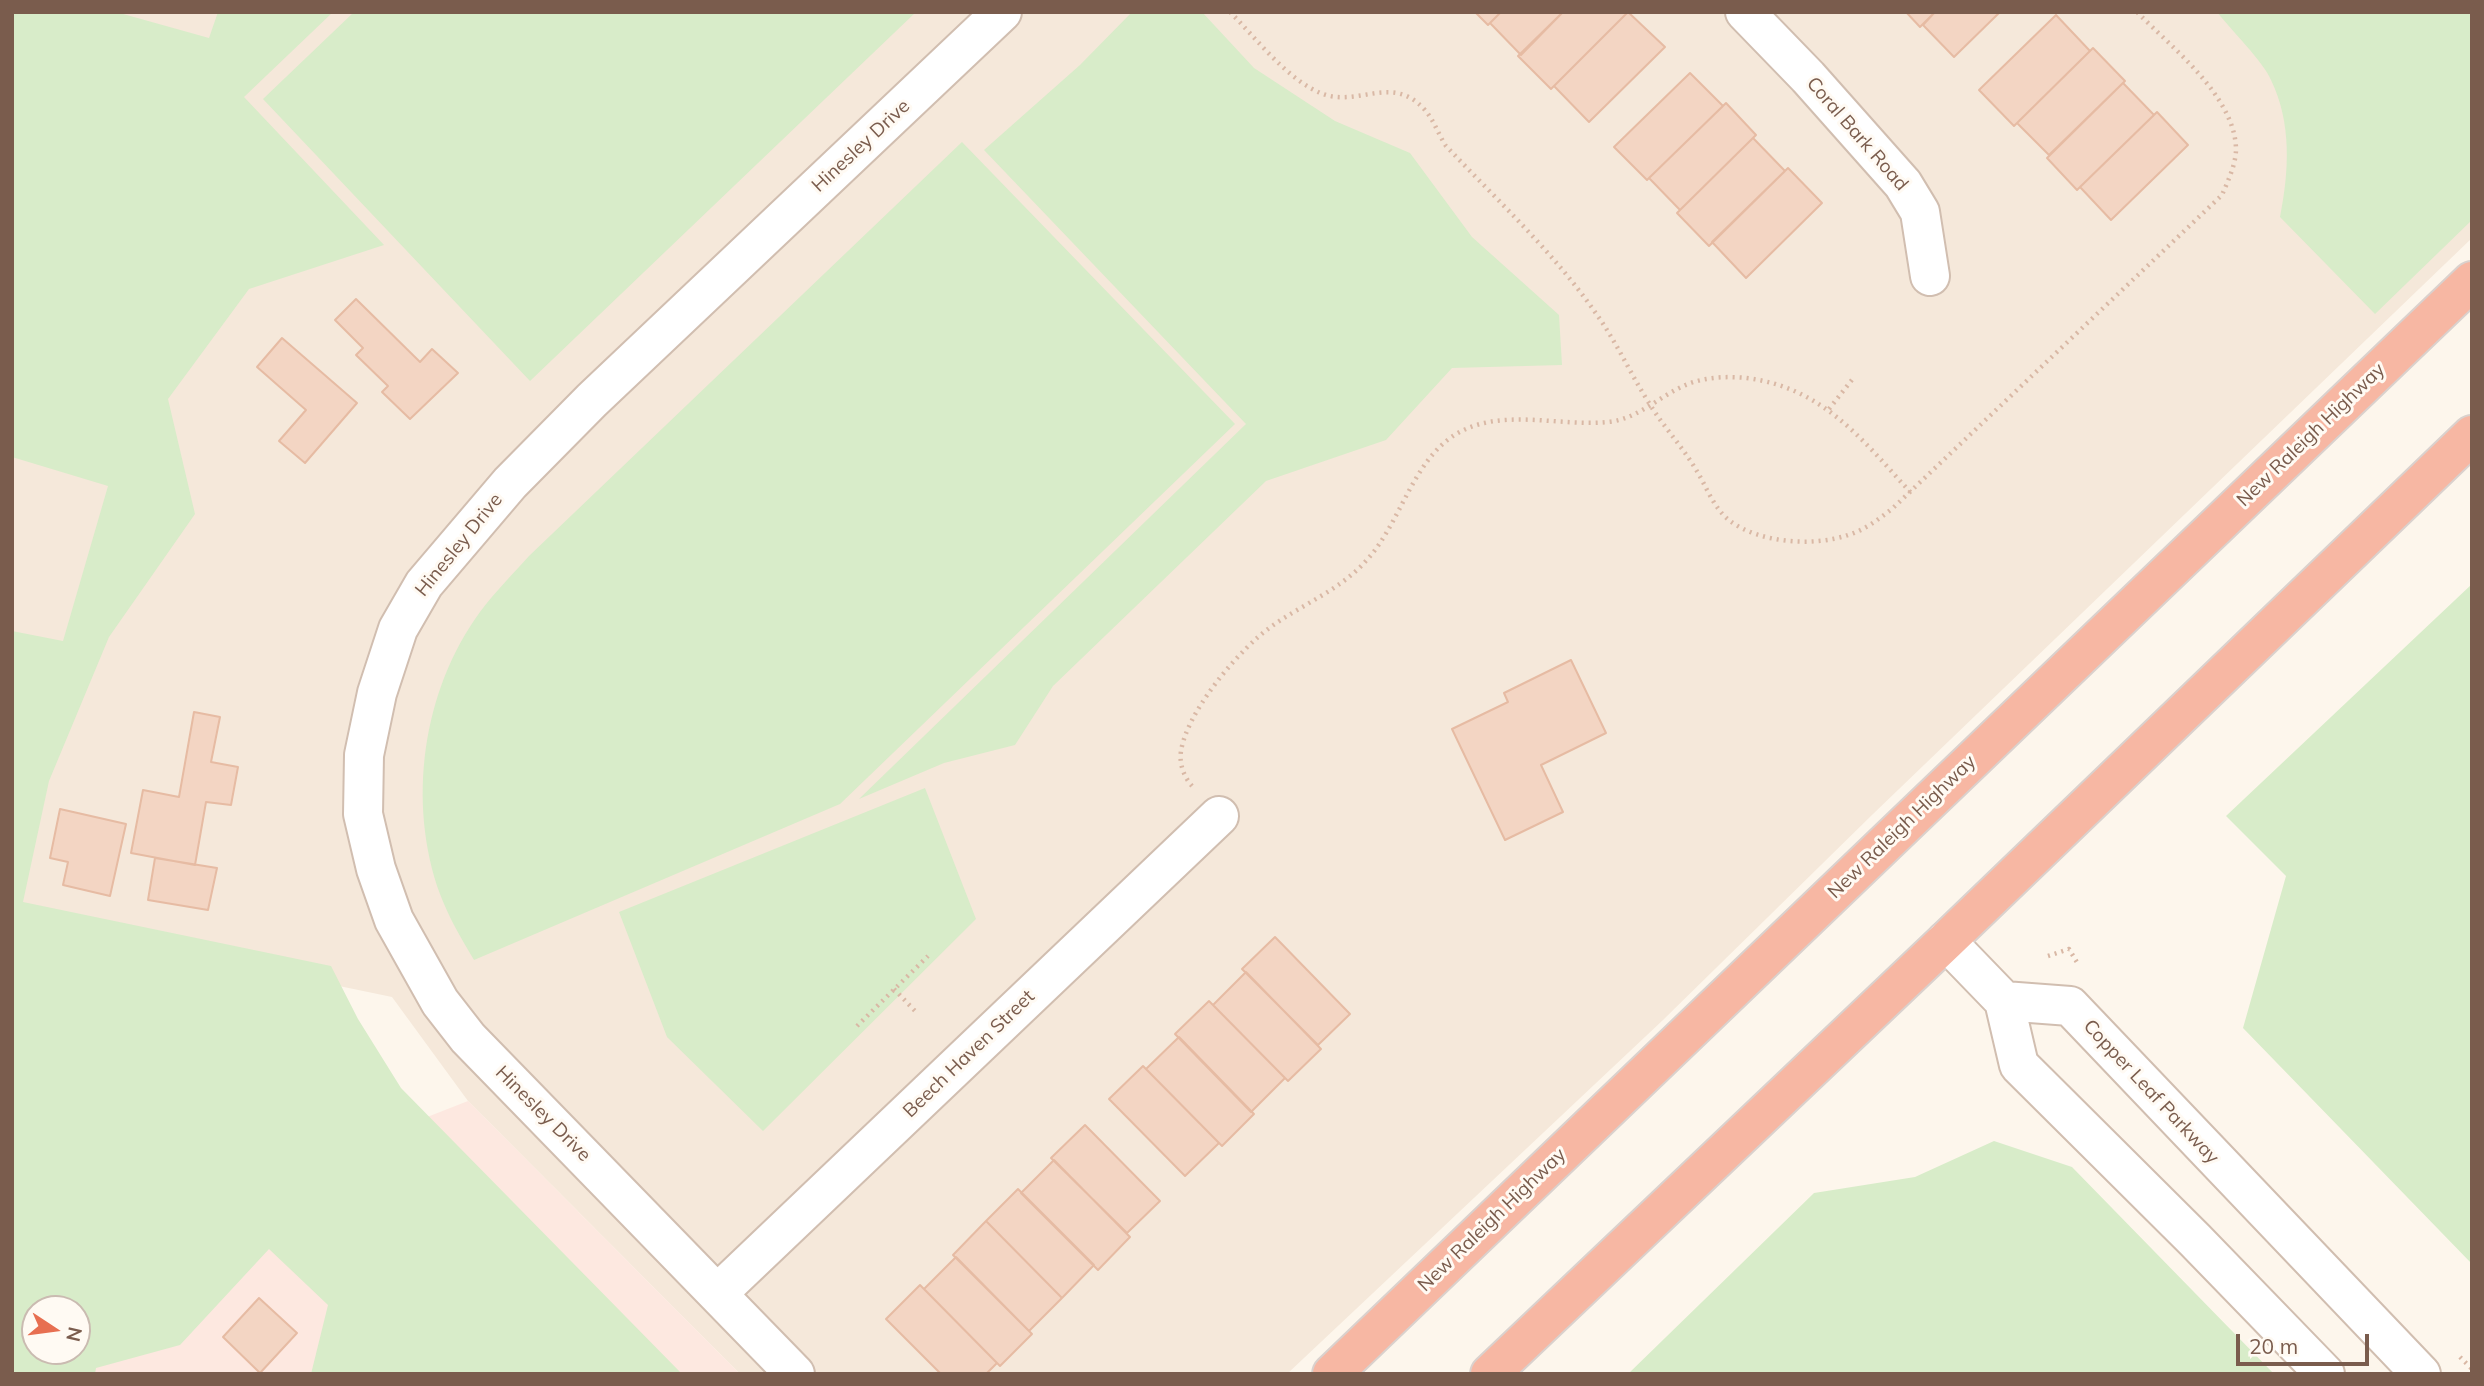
<!DOCTYPE html>
<style>
body{margin:0}
#map{position:relative;width:2484px;height:1386px;overflow:hidden;background:#fdf6ec;font-family:Mulish,sans-serif}
canvas{display:block}
.frame{position:absolute;inset:0;border:14px solid #7a5c4d;pointer-events:none}
.north{position:absolute;left:21px;top:1295px;width:70px;height:70px;box-sizing:border-box;background:#fffaf3;border:2px solid #cabbb1;border-radius:50%;rotate:103deg;font-size:19px;font-weight:700;line-height:28px;text-align:center;color:#7a5c4d}
.north::after{content:'';display:block;margin:auto;width:24px;height:32px;background:#e76f51;clip-path:polygon(50% 0,100% 100%,50% 72%,0 100%)}
.scale{position:absolute;left:2236px;top:1334px;width:133px;height:32px;box-sizing:border-box;border:4px solid #7a5c4d;border-top:0;padding-left:9px;font-size:21px;line-height:24px;white-space:nowrap;color:#7a5c4d;-webkit-text-stroke:5px #fffaf3;paint-order:stroke}
</style>
<div id="map">
<canvas width="2484" height="1386"></canvas>
<div class="frame"></div>
<div class="north">N</div>
<div class="scale">20 m</div>
</div>
<script>
const context = document.querySelector('canvas').getContext('2d');
context.lineJoin = 'round';
function fill(path, color) {
  context.fillStyle = color;
  context.fill(path, 'evenodd');
}
function trace(path, color, width, dash) {
  context.strokeStyle = color;
  context.lineWidth = width;
  context.lineCap = dash ? 'butt' : 'round';
  context.setLineDash(dash || []);
  context.stroke(path);
}
function label(font, color, halo, rows, align = 'center') {
  context.font = font + ' Mulish,sans-serif';
  context.lineWidth = 6;
  context.setLineDash([]);
  context.textBaseline = 'middle';
  context.strokeStyle = halo;
  context.fillStyle = color;
  for (const [text, x, y, turn = 0] of rows) {
    context.save();
    context.translate(x, y);
    context.rotate((+turn || 0) * Math.PI / 180);
    context.textAlign = isNaN(turn) ? turn : align;
    if (halo) context.strokeText(text, 0, 0);
    context.fillText(text, 0, 0);
    context.restore();
  }
}
fill(new Path2D(`
 M12 12H2472V238L1873 814 1663 1020 1287 1374H740L468 1101 392 997 12 918Z`), '#f5e8da');
fill(new Path2D(`
 M468 1101 740 1374H53L223 1197Z`), '#fde8e0');
fill(new Path2D(`
 M12 12H116L209 38 218 12H333L244 97 384 245 249 289 168 399 195 514 109 637 49 781 23 902 331 966 358 1019 401 1088 682 1374H311L328 1305 269 1249 180 1345 96 1368 95 1374H12V631L63 641 108 486 12 457ZM77 1309V1351H35V1309Z
 M354 12H916L530 381 263 99Z
 M1132 12H1202L1254 68 1335 121 1410 153 1472 237 1559 315 1562 365 1452 368 1386 440 1266 481 1053 686 1015 745 944 763 859 799 1246 424 984 150 1080 65Z
 M2217 12H2472V220L2375 314 2280 217C2289 172 2292 123 2271 80 2263 61 2231 30 2217 12Z
 M962 142 1235 424 840 804 474 960C461 938 449 918 440 894 407 803 422 691 480 612 495 592 513 574 529 556Z
 M2472 584V1264L2243 1028 2286 876 2226 816Z
 M925 788 976 919 763 1131 667 1037 619 912Z
 M1994 1141 2072 1167 2274 1374H1628L1814 1193 1915 1177Z`), '#d8ecc9');
const building = new Path2D(`
 M1475 12H1501L1488 25Z
 M1501 12H1563L1521 55 1490 23Z
 M1563 12H1624L1626 14 1551 89 1518 56Z
 M1628 12 1665 47 1589 122 1554 86Z
 M1906 12H1935L1920 27Z
 M1935 12H2000L1954 57 1923 25Z
 M2056 15 2090 51 2014 126 1979 90Z
 M2093 48 2125 81 2049 155 2017 123Z
 M1690 73 1723 106 1647 180 1614 147Z
 M2123 83 2154 115 2077 190 2047 158Z
 M1726 103 1756 135 1680 210 1649 178Z
 M2157 112 2188 145 2111 220 2080 187Z
 M1753 138 1785 171 1709 246 1677 213Z
 M1788 168 1822 203 1746 278 1712 242Z
 M356 299 420 362 432 349 458 373 410 419 382 392 388 386 356 355 363 348 335 320Z
 M282 338 357 403 305 463 279 441 306 410 257 367Z
 M1571 660 1606 733 1541 765 1563 812 1505 840 1452 729 1508 702 1504 693Z
 M194 712 220 717 211 762 238 767 231 805 206 802 195 865 131 853 143 790 179 797Z
 M60 809 126 824 110 896 63 885 68 862 50 858Z
 M155 858 217 868 208 910 148 900Z
 M1275 937 1350 1014 1318 1045 1242 969Z
 M1246 972 1321 1049 1288 1081 1213 1005Z
 M1209 1001 1285 1078 1251 1112 1175 1034Z
 M1179 1037 1254 1114 1222 1146 1146 1069Z
 M1143 1066 1219 1143 1185 1176 1109 1099Z
 M1085 1125 1160 1201 1127 1233 1051 1158Z
 M1054 1160 1130 1237 1098 1270 1021 1193Z
 M1018 1189 1094 1265 1062 1298 986 1221Z
 M986 1221 1062 1298 1029 1331 953 1255Z
 M956 1257 1032 1334 1000 1366 924 1289Z
 M920 1285 997 1363 986 1374H941L886 1319Z
 M259 1298 297 1333 260 1373 223 1337Z`);
fill(building, '#f3d5c3');
trace(building, '#e6bba3', 2);
const minor = new Path2D(`
 M1745 12 1808 77 1903 184 1920 212 1930 276
 M1946 941 2004 1001
 M2004 1001 2070 1006 2421 1374
 M2004 1001 2019 1065 2195 1240 2325 1374
 M718 1293 1219 816
 M795 1374 468 1038 440 1002 394 920 376 869 363 814 364 755 377 693 398 629 424 584 510 483 592 400 1002 12`);
const highway = new Path2D(`
 M1332 1374 2472 281
 M1490 1374 1946 941 2472 435`);
trace(minor, '#d1beb0', 42);
trace(highway, '#dad1cd', 42);
trace(new Path2D(`
 M1230 12C1256 38 1288 81 1323 94 1359 107 1392 74 1424 109 1434 120 1438 134 1446 146 1497 200 1553 252 1595 312 1616 341 1630 373 1649 403 1663 426 1681 445 1695 468 1706 485 1713 508 1730 521 1760 543 1813 547 1848 535 1865 530 1879 519 1893 508L2222 195C2228 181 2236 164 2236 149 2235 96 2171 47 2137 12
 M1829 409 1855 376
 M1192 786C1184 777 1179 764 1181 751 1187 714 1229 663 1257 638 1289 609 1335 595 1365 562 1401 524 1411 462 1456 434 1502 407 1558 427 1608 422 1639 419 1660 395 1688 384 1706 377 1727 376 1746 378 1822 387 1862 439 1911 493
 M2048 956 2069 949 2078 964
 M894 989 916 1012
 M857 1026 928 956
 M2460 1357 2472 1369`), '#d9b8a5', 4.5, [2, 5]);
trace(minor, '#fff', 38);
trace(highway, '#f7b7a3', 38);
label('19px', '#7a5c4d', '#fffaf3', [
 ["Coral Bark Road",1857,134,49],
 ["Hinesley Drive",861,146,-43],
 ["New Raleigh Highway",2311,435,-44],
 ["Hinesley Drive",459,545,-51],
 ["New Raleigh Highway",1902,827,-44],
 ["Beech Haven Street",969,1054,-44],
 ["Copper Leaf Parkway",2151,1092,47],
 ["Hinesley Drive",543,1114,45],
 ["New Raleigh Highway",1492,1220,-44]
]);
</script>
